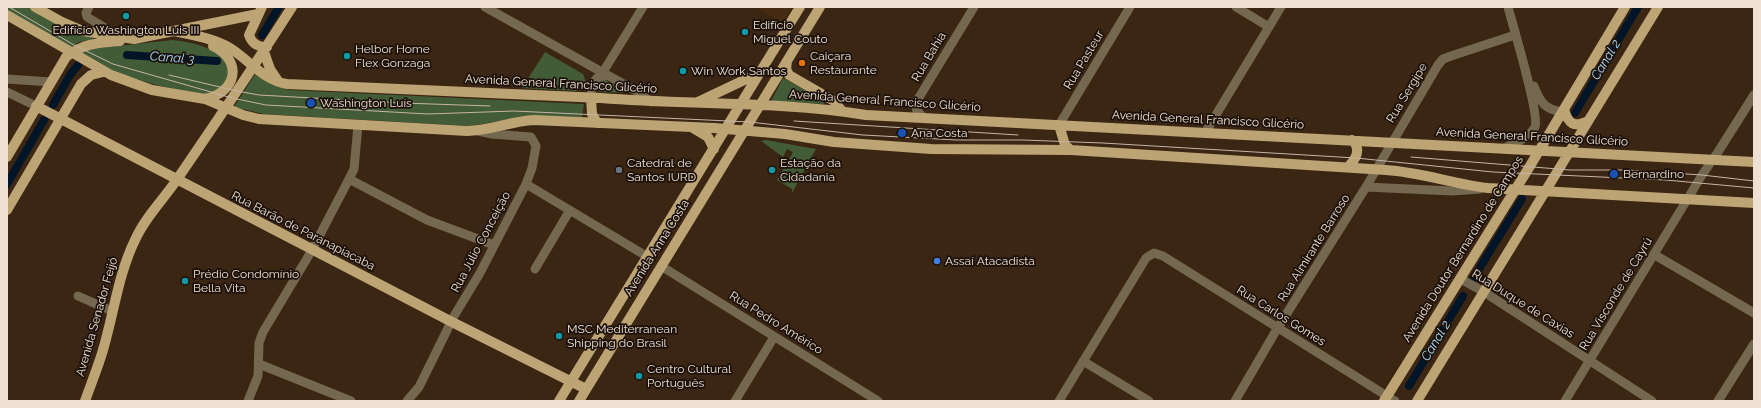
<!DOCTYPE html>
<meta charset="utf-8">
<style>
body{margin:0}
#map{position:relative;width:1761px;height:408px;overflow:hidden;background:#3b2513;font-family:Raleway,sans-serif}
canvas{display:block}
.frame{position:absolute;inset:0;border:8px solid #efe0d5;pointer-events:none}
</style>
<div id="map">
<canvas width="1761" height="408"></canvas>
<div class="frame"></div>
</div>
<script>
const context = document.querySelector('canvas').getContext('2d');
context.lineJoin = 'round';
function fill(path, color) {
  context.fillStyle = color;
  context.fill(path, 'evenodd');
}
function trace(path, color, width, dash) {
  context.strokeStyle = color;
  context.lineWidth = width;
  context.lineCap = dash ? 'butt' : 'round';
  context.setLineDash(dash || []);
  context.stroke(path);
}
function label(font, color, halo, rows, align = 'center') {
  context.font = font + ' Raleway,sans-serif';
  context.lineWidth = 3.5;
  context.setLineDash([]);
  context.textBaseline = 'middle';
  context.strokeStyle = halo;
  context.fillStyle = color;
  for (const [text, x, y, turn = 0] of rows) {
    context.save();
    context.translate(x, y);
    context.rotate((+turn || 0) * Math.PI / 180);
    context.textAlign = isNaN(turn) ? turn : align;
    if (halo) context.strokeText(text, 0, 0);
    context.fillText(text, 0, 0);
    context.restore();
  }
}
fill(new Path2D(`
 M755 7H792L783 23Z`), '#472c14');
fill(new Path2D(`
 M7 7H29L61 26 93 38V39L79 42 71 47 7 11Z
 M173 40C194 42 209 47 226 59L229 74 223 86 207 95 160 86 123 75 112 71 82 54V52L89 49Z
 M545 52 583 74 586 82 583 89 576 91 522 88Z
 M256 73 272 85 289 90 584 104 582 117 529 116 470 126 264 114 234 107Z
 M783 78 823 100 824 104 771 101Z
 M603 79 626 90 628 93 600 92 598 90 600 81Z
 M766 140 816 149 792 193V189L777 180 793 152 787 149 783 157 761 141Z`), '#415c36');
trace(new Path2D(`
 M262 35 279 7
 M127 55 217 61
 M53 105 70 75 78 65
 M1575 113 1638 7
 M7 184 44 120
 M1473 279 1522 199
 M1409 386 1463 296`), '#001628', 8);
trace(new Path2D(`
 M89 7 86 13 87 17 112 32 116 36
 M485 7 609 76 638 92 651 102
 M1236 7 1269 27
 M603 72 643 7
 M7 79 51 82
 M1534 86C1540 102 1545 110 1563 112
 M7 92 36 106
 M591 98C592 84 593 74 609 76
 M924 118 917 111 915 104 974 7
 M1059 125 1130 7
 M1205 133 1281 7
 M1505 148C1514 143 1531 137 1535 127 1540 115 1513 26 1508 7
 M349 179 427 220 494 245
 M526 184 648 257
 M1366 187 1452 191 1480 189
 M1655 255 1754 313
 M661 266 878 401
 M535 269 570 210
 M1461 279 1484 292 1652 401
 M78 296 112 311
 M1083 361 1149 401
 M259 364 351 401
 M248 401 258 376 259 343 263 332 312 250 349 179 354 169 358 125
 M407 401 419 387 454 316 480 273 526 184 532 168 536 146 531 137 492 134 478 131
 M735 401 774 337
 M1059 401 1146 258 1154 253 1163 256 1395 401
 M1235 401 1277 329 1366 187 1438 65 1443 59 1451 56 1515 35
 M1565 401 1702 175 1718 152 1754 95
 M1718 401 1754 344`), '#746851', 9);
trace(new Path2D(`
 M35 7 62 22 83 31 134 39 258 14
 M262 7 249 35C252 44 258 47 267 47
 M7 15 111 75 152 90 205 99 243 115 259 119 467 131C490 131 511 121 534 120L714 128 785 134 834 142 931 149 1071 150 1386 170C1420 172 1454 184 1488 188L1754 203
 M174 31C192 35 213 38 230 48 248 59 264 81 287 84L601 98C689 105 779 101 866 115L1754 162
 M264 52 270 69 278 81
 M787 61 786 69 789 75 834 101 842 111
 M591 98 592 114 597 123
 M205 99C236 93 244 61 213 46
 M698 102 759 73
 M36 106 452 322 586 389
 M1564 109C1568 124 1574 128 1588 121
 M1059 125 1065 145 1071 150
 M693 128 708 137 714 149
 M7 157 66 57C83 43 99 43 120 41
 M1348 167C1356 159 1362 149 1352 140
 M7 210 81 84 91 75 103 72
 M85 401C91 384 98 367 103 350 114 313 118 275 135 240 145 217 164 199 178 178 217 121 255 65 292 7
 M559 401 800 7
 M579 401 820 7
 M1384 401 1530 166 1625 7
 M1417 401 1658 7`), '#bda474', 10);
trace(new Path2D(`
 M9 7 74 45 113 64 232 98 266 105 428 114 514 111 750 122 863 135 957 140H1023L1103 143 1356 158 1493 172 1666 180 1754 188
 M169 75 237 91 259 95 402 103 490 106
 M794 121 1018 135
 M1411 157 1570 170H1625L1702 175 1754 181`), '#c6b5a8', 1);
for (const [x, y, r, color] of [
 [126,16,4,"#0f9aa8"],
 [745,32,4,"#0f9aa8"],
 [347,56,4,"#0f9aa8"],
 [802,63,4,"#e8710a"],
 [683,71,4,"#0f9aa8"],
 [311,103,5,"#1a4fb4"],
 [902,133,5,"#1a4fb4"],
 [619,170,4,"#6b7280"],
 [772,170,4,"#0f9aa8"],
 [1614,174,5,"#1a4fb4"],
 [937,261,4,"#3f7fe0"],
 [185,281,4,"#0f9aa8"],
 [559,336,4,"#0f9aa8"],
 [639,376,4,"#0f9aa8"]
]) {
  const dot = new Path2D();
  dot.arc(x, y, r, 0, 2 * Math.PI);
  context.fillStyle = color;
  context.fill(dot);
  trace(dot, '#1b1109', 1.5);
}
label('12px', '#efe0d5', '#1b1109', [
 ["Edifício",753,25],
 ["Miguel Couto",753,39],
 ["Edifício Washington Luis III",126,30,"center"],
 ["Helbor Home",355,49],
 ["Flex Gonzaga",355,63],
 ["Caiçara",810,56],
 ["Restaurante",810,70],
 ["Win Work Santos",691,71],
 ["Washington Luís",320,103],
 ["Ana Costa",911,133],
 ["Catedral de",627,163],
 ["Santos IURD",627,177],
 ["Estação da",780,163],
 ["Cidadania",780,177],
 ["Bernardino",1623,174],
 ["Assaí Atacadista",945,261],
 ["Prédio Condomínio",193,274],
 ["Bella Vita",193,288],
 ["MSC Mediterranean",567,329],
 ["Shipping do Brasil",567,343],
 ["Centro Cultural",647,369],
 ["Português",647,383]
], 'left');
label('12px', '#efe0d5', '#1b1109', [
 ["Rua Bahia",929,57,-59],
 ["Rua Pasteur",1084,60,-59],
 ["Avenida General Francisco Glicério",561,84,3],
 ["Rua Sergipe",1407,93,-59],
 ["Avenida General Francisco Glicério",885,101,4],
 ["Avenida General Francisco Glicério",1208,120,3],
 ["Avenida General Francisco Glicério",1532,137,3],
 ["Rua Barão de Paranapiacaba",303,231,27],
 ["Rua Júlio Conceição",481,242,-62],
 ["Avenida Anna Costa",657,248,-58],
 ["Rua Almirante Barroso",1314,248,-58],
 ["Avenida Doutor Bernardino de Campos",1463,249,-58],
 ["Rua Visconde de Cayrú",1616,294,-59],
 ["Rua Duque de Caxias",1523,304,32],
 ["Rua Carlos Gomes",1281,316,32],
 ["Avenida Senador Feijó",97,317,-74],
 ["Rua Pedro Américo",776,323,32]
]);
label('italic 13px', '#aadafb', '#1b1109', [
 ["Canal 3",172,58,4],
 ["Canal 2",1606,60,-59],
 ["Canal 2",1436,341,-59]
]);
</script>
